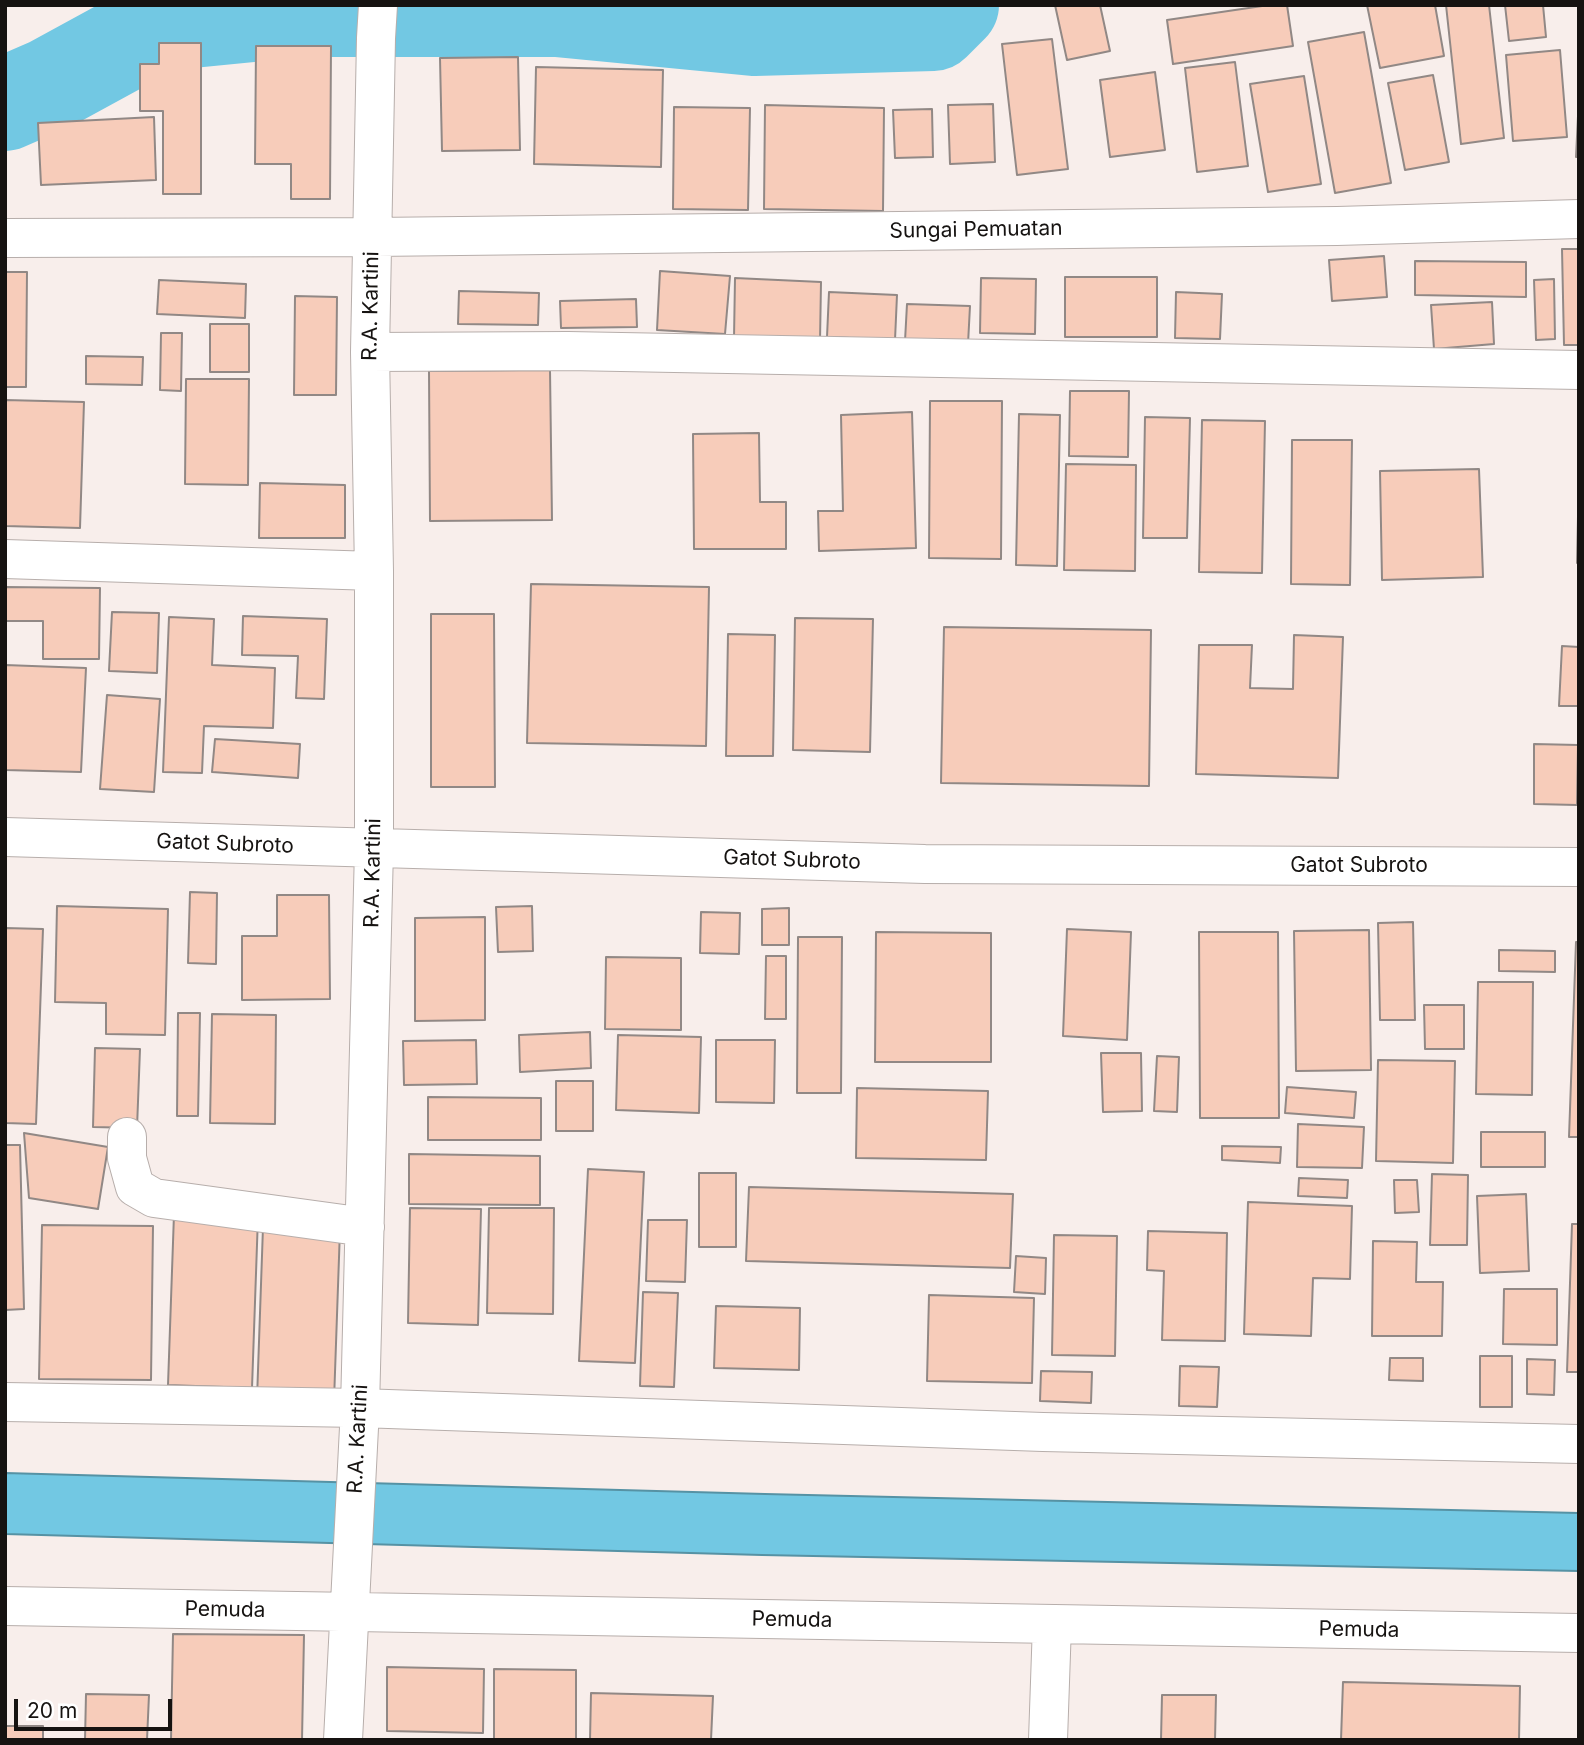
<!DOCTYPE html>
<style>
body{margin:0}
#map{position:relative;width:1584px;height:1745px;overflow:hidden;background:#f8eeeb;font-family:Inter,sans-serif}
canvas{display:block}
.frame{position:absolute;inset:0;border:7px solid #161311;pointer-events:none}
.scale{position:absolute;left:14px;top:1699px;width:158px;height:32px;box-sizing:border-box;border:4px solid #161311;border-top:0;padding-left:9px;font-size:21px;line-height:24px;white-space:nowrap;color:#161311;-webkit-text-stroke:5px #fff;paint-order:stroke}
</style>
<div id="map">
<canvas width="1584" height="1745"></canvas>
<div class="frame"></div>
<div class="scale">20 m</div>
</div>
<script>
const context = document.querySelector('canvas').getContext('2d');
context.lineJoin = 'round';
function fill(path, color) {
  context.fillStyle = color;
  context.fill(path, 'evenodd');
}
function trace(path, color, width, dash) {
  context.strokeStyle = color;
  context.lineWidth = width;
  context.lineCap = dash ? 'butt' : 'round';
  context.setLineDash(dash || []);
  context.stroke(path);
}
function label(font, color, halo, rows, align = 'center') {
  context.font = font + ' Inter,sans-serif';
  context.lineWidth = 5;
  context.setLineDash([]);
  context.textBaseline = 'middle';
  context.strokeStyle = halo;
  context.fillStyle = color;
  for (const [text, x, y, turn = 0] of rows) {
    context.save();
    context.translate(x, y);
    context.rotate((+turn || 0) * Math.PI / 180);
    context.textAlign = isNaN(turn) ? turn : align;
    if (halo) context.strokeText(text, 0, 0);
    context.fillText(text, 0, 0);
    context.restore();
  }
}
const water = new Path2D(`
 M5 1473 765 1494 1579 1513V1571L762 1555 5 1534Z`);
fill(water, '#72c8e3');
trace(water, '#5692a4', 2);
trace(new Path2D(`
 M5 104 51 84 161 24 303 10H557L754 29 933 24 952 5`), '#72c8e3', 94);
const building = new Path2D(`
 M1055 5H1100L1110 51 1067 60Z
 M1269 5H1287L1293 46 1173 64 1167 20Z
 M1367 5H1435L1444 56 1380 68Z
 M1446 5H1489L1504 138 1461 144Z
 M1505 5H1543L1546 37 1509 41Z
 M1364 32 1391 183 1335 193 1308 42Z
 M1052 39 1068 169 1017 175 1002 44Z
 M159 43H201V194H163V111H140V64H159Z
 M256 46H331L330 199H291V164H255Z
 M1560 50 1567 137 1513 141 1506 55Z
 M518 57 520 150 442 151 440 58Z
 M1235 62 1248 166 1197 172 1185 68Z
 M536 67 663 70 661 167 534 164Z
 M1155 72 1165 150 1110 157 1100 80Z
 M1433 75 1449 162 1405 170 1388 83Z
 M1304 76 1321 184 1268 192 1250 84Z
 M993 104 995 162 950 164 948 105Z
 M765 105 884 108 883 211 764 209Z
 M674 107 750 108 748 210 673 209Z
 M932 109 933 157 895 158 893 110Z
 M1578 116H1579V157H1576Z
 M154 117 156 180 41 185 38 123Z
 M1562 249H1579V345H1564Z
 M1384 256 1387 297 1332 301 1329 260Z
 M1415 261 1526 262V297L1415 295Z
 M660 271 730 276 725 334 657 330Z
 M5 272H27L26 387H5Z
 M1065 277H1157V337H1065Z
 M735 278 821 282 820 341 734 338Z
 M981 278 1036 279 1035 334 980 333Z
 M1554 279 1555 339 1536 340 1534 280Z
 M159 280 246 284 245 318 157 314Z
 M459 291 539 293 538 325 458 324Z
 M829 292 897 295 895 340 827 337Z
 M1176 292 1222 294 1220 339 1175 338Z
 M295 296 337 297 336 395H294Z
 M636 299 637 327 561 328 560 301Z
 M1492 302 1494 344 1434 349 1431 305Z
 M907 304 970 306 968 344 905 341Z
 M210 324H249V372H210Z
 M161 333H182L181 391 160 390Z
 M86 356 143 357 142 385 86 384Z
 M550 370 552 520 430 521 429 371Z
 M186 379H249L248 485 185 484Z
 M1070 391H1129L1128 457 1069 456Z
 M5 400 84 402 80 528 5 526Z
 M930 401H1002L1001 559 929 558Z
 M912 412 916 548 819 551 818 511H843L841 415Z
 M1019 414 1060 415 1057 566 1016 565Z
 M1145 417 1190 418 1187 538H1143Z
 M1202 420 1265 421 1262 573 1199 572Z
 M759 433 760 502H786V549H694L693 434Z
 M1292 440H1352L1350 585 1291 584Z
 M1066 464 1136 465 1135 571 1064 570Z
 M1479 469 1483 577 1382 580 1380 471Z
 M1579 470V563H1577Z
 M260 483 345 485V538H259Z
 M531 584 709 587 706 746 527 743Z
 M5 587 100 588 99 659H43V621H5Z
 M112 612 159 613 157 673 109 671Z
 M431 614H494L495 787H431Z
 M243 616 327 619 324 699 296 698 298 656 242 655Z
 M169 617 214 619 212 665 275 668 273 728 204 726 202 773 163 772Z
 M795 618 873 619 870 752 793 750Z
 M944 627 1151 630 1149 786 941 783Z
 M728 634 775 635 773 756H726Z
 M1294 635 1343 637 1338 778 1196 774 1199 645H1252L1250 688 1293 689Z
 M1562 646 1579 647V706H1559Z
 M5 665 86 668 81 772 5 770Z
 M107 695 160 699 154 792 100 789Z
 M215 739 300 744 298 778 212 772Z
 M1534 744 1578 745 1577 805 1534 804Z
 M190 892 217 893 216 964 188 963Z
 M277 895H329L330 999 242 1000V936H277Z
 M57 906 168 909 165 1035 106 1034V1003L55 1002Z
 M532 906 533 951 498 952 496 907Z
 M789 908V945H762V909Z
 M701 912 740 913 739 954 700 953Z
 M485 917V1020L415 1021V918Z
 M1413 922 1415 1020H1380L1378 923Z
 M5 928 43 929 36 1124 5 1123Z
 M1067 929 1131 932 1127 1040 1063 1036Z
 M1369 930 1371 1070 1296 1071 1294 931Z
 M876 932 991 933V1062H875Z
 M1199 932H1278L1279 1118H1200Z
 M798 937H842L841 1093H797Z
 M1576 942H1579V1137H1569Z
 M1499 950 1555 951V972L1499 971Z
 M766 956H786V1019H765Z
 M606 957 681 958V1030L605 1029Z
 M1478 982H1533L1532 1095 1476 1094Z
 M1424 1005H1464V1049H1425Z
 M178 1013H200L198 1116H177Z
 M212 1014 276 1015 275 1124 210 1123Z
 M590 1032 591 1068 520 1072 519 1035Z
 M618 1035 701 1037 699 1113 616 1110Z
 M476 1040 477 1084 404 1085 403 1041Z
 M716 1040H775L774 1103 716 1102Z
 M95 1048 140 1049 137 1128 93 1127Z
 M1101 1053H1141L1142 1111 1103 1112Z
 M1157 1056 1179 1057 1177 1112 1154 1111Z
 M1378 1060 1455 1061 1453 1163 1376 1161Z
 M556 1081H593V1131H556Z
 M1287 1087 1356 1092 1354 1118 1285 1113Z
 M857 1088 988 1091 986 1160 856 1158Z
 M428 1097 541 1098V1140H428Z
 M1298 1124 1364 1127 1362 1168 1297 1167Z
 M1481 1132H1545V1167H1481Z
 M24 1133 108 1147 98 1209 29 1198Z
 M5 1145H20L24 1309 5 1310Z
 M1222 1146 1281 1147 1280 1163 1222 1160Z
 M409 1154 540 1156V1205L409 1204Z
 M588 1169 644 1172 635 1363 579 1361Z
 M699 1173H736V1247H699Z
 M1432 1174 1468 1175 1467 1245H1430Z
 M1299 1178 1348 1180 1347 1198 1298 1196Z
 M1394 1180H1417L1419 1212 1395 1213Z
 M749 1187 1013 1194 1010 1268 746 1261Z
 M1526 1194 1529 1271 1480 1273 1477 1196Z
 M1248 1202 1352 1206 1350 1279 1313 1278 1311 1336 1244 1334Z
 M410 1208 481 1209 478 1325 408 1323Z
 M489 1208H554L553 1314 487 1313Z
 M174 1214 258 1216 252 1388 168 1385Z
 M648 1220H687L685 1282 646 1281Z
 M1572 1224H1579V1372H1567Z
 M42 1225 153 1226 151 1380 39 1379Z
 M263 1227 340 1229 334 1401 257 1399Z
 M1148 1231 1227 1233 1225 1341 1162 1340 1164 1271 1147 1270Z
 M1054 1235 1117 1236 1115 1356 1052 1355Z
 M1373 1241 1417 1242 1416 1282H1443L1442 1336H1372Z
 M1016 1256 1046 1258 1045 1294 1014 1292Z
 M1504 1289H1557V1345L1503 1344Z
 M643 1292 678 1293 674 1387 640 1386Z
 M929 1295 1034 1298 1032 1383 927 1381Z
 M716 1306 800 1308 799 1370 714 1368Z
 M1480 1356H1512V1407H1480Z
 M1390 1358H1423V1381L1389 1380Z
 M1527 1359 1555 1360 1554 1395 1527 1394Z
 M1180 1366 1219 1367 1217 1407 1179 1406Z
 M1041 1371 1092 1372 1091 1403 1040 1401Z
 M173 1634 304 1635 302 1740H171Z
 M387 1667 484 1669 483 1733 387 1731Z
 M494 1669 576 1670V1740H494Z
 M1343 1682 1520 1686 1519 1740H1341Z
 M591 1693 713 1696 711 1740H590Z
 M86 1694 149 1695 147 1740H85Z
 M1162 1695H1216L1215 1740H1161Z
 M5 1726H43V1740H5Z`);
fill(building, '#f7ccba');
trace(building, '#918885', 2);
const minor = new Path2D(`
 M5 238 373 237 1337 226 1579 219
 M370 352 568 351 1579 370
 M5 559 374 571
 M5 837 925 864 1579 867
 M127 1137V1158L135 1187 154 1198 365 1227
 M5 1402 360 1408 1043 1432 1579 1444
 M5 1606 1579 1633
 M343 1740 360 1408 374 849V571L370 352 376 38 378 5
 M1048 1740 1052 1624`);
trace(minor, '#b7aeab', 40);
trace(minor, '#fff', 38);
label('21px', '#161311', '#fff', [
 ["Sungai Pemuatan",976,230,-1],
 ["R.A. Kartini",371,306,-89],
 ["Gatot Subroto",225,844,2],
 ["Gatot Subroto",792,860,2],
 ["Gatot Subroto",1359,866],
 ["R.A. Kartini",373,873,-89],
 ["R.A. Kartini",358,1439,-87],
 ["Pemuda",225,1610,1],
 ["Pemuda",792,1620,1],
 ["Pemuda",1359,1630,1]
]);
</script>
